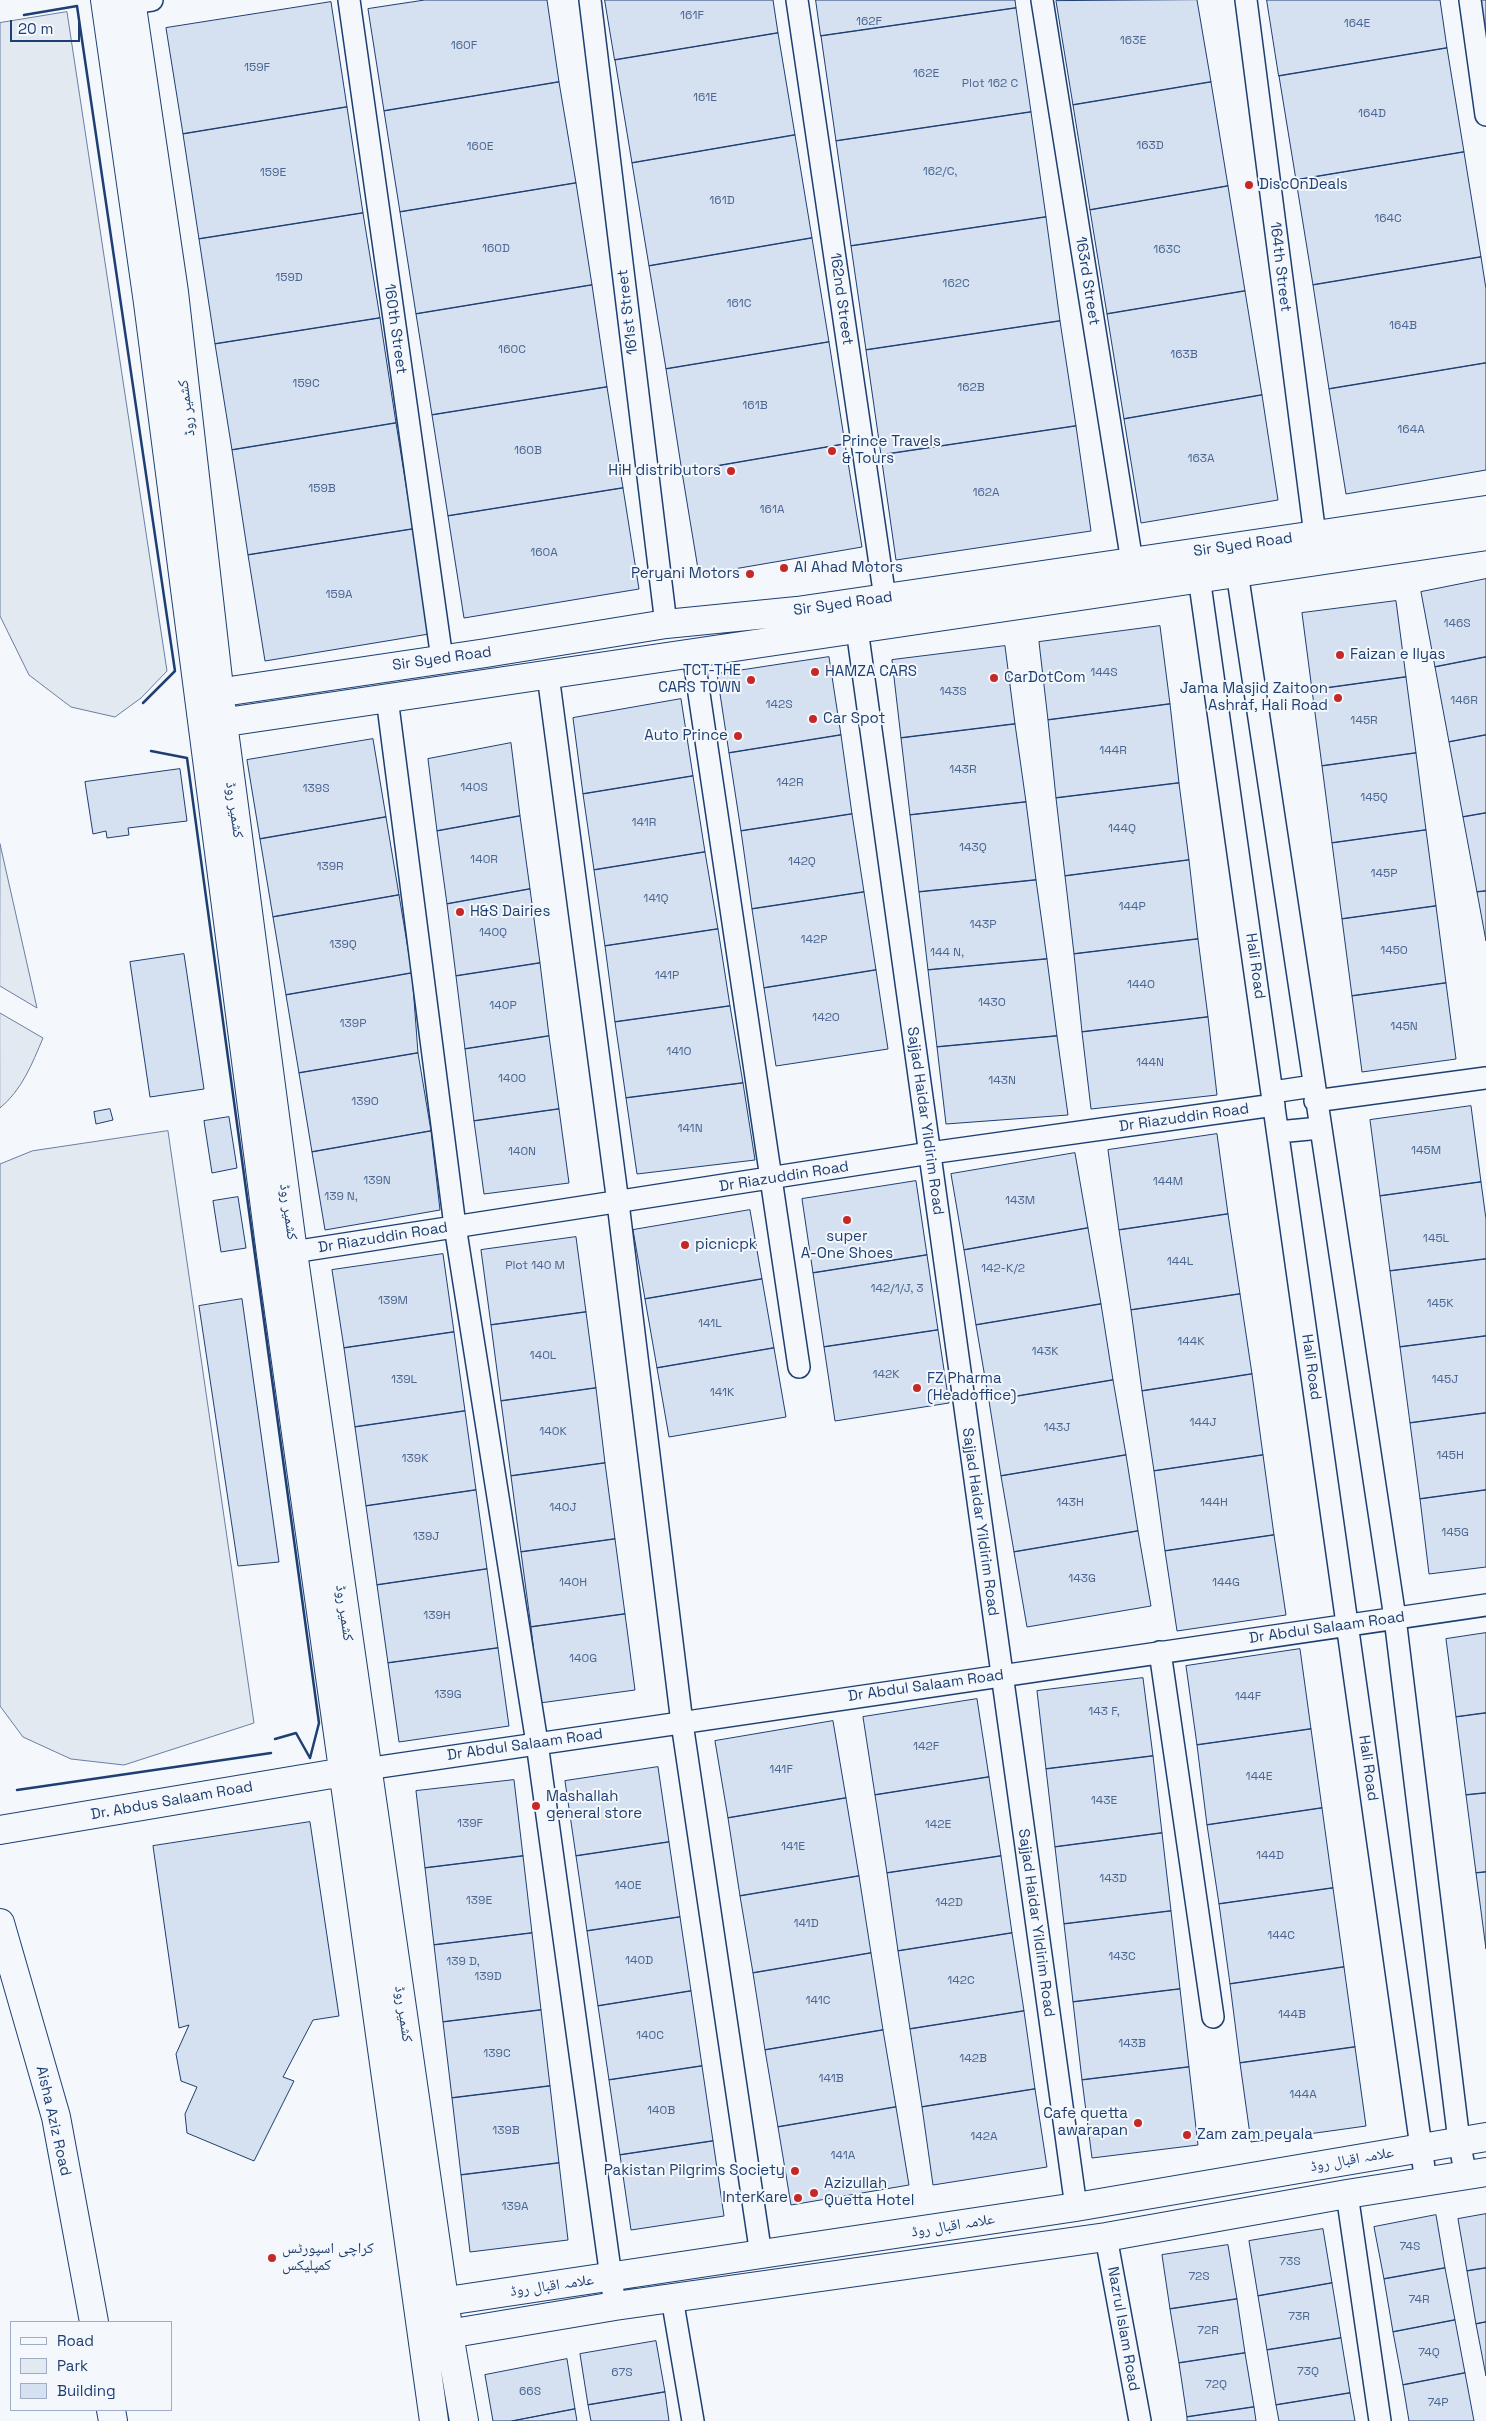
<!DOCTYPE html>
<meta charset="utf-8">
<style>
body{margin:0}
#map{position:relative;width:1486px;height:2421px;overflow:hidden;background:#f4f7fb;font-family:"Space Grotesk",sans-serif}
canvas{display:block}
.legend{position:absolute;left:10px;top:2321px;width:162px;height:90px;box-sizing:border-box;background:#f4f7fb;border:1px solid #9eadc5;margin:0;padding:6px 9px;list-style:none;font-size:15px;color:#1d3f73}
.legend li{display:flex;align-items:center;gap:10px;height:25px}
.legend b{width:25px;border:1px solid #9eadc5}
.scale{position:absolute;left:10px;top:20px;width:70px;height:22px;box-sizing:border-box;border:2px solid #1d3f73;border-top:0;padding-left:6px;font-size:15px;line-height:18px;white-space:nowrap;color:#1d3f73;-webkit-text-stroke:4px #f4f7fb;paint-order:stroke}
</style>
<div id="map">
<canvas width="1486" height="2421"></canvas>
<ul class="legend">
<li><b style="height:6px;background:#f4f7fb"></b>Road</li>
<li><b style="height:14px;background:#e3e9f0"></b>Park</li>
<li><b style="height:14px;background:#d5e0f0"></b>Building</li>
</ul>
<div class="scale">20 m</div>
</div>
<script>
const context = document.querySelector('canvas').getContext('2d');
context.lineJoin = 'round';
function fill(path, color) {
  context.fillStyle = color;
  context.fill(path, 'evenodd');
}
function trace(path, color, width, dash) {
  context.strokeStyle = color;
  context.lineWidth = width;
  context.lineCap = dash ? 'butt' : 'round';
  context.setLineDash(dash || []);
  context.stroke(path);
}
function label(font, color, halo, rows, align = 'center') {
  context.font = font + ' "Space Grotesk","Noto Naskh Arabic",sans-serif';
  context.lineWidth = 4;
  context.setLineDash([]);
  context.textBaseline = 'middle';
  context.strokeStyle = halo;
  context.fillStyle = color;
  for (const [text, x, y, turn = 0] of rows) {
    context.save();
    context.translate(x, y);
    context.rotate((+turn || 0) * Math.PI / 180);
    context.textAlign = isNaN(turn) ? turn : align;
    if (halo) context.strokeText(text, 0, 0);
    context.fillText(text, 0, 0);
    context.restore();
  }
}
const green = new Path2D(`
 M67 12 167 671 141 698 115 717 71 707 29 675 0 616V23Z
 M0 844 37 1008 0 986Z
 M0 1013 43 1038C32 1064 22 1090 0 1108Z
 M168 1131 254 1723 124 1765 71 1759 23 1737 0 1706V1164L32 1151Z`);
fill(green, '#e3e9f0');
trace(green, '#687fa3', 1);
const building = new Path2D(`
 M425 0H547L559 82 384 111 368 9Z
 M605 0H773L778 33 615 60Z
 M816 0H1015L1016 8 821 36Z
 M1197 0 1211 82 1073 105 1056 1Z
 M1267 0H1440L1447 48 1279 76Z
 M1478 0H1486V48Z
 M331 2 347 107 183 134 166 28Z
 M1016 8 1031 112 836 141 821 36Z
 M778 33 795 135 632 163 615 60Z
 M1447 48 1464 152 1296 180 1279 76Z
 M559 82 576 183 400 212 384 111Z
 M1211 82 1228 186 1090 210 1073 105Z
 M347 107 363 213 199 239 183 134Z
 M1031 112 1046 217 851 246 836 141Z
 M795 135 812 238 649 266 632 163Z
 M1464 152 1481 257 1313 285 1296 180Z
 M576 183 592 285 416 314 400 212Z
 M1228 186 1245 291 1107 314 1090 210Z
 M363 213 380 318 215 344 199 239Z
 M1046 217 1060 321 866 350 851 246Z
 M812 238 829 342 666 369 649 266Z
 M1481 257 1486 289V363L1329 389 1313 285Z
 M592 285 607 387 432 415 416 314Z
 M1245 291 1262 395 1124 419 1107 314Z
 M380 318 396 423 232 450 215 344Z
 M1060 321 1076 426 881 455 866 350Z
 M829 342 845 444 682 472 666 369Z
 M1486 363V470L1346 494 1329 389Z
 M607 387 623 488 448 516 432 415Z
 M1262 395 1278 500 1141 523 1124 419Z
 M396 423 413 529 248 555 232 450Z
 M1076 426 1091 531 896 560 881 455Z
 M845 444 862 547 699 575 682 472Z
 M623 488 639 589 464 618 448 516Z
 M413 529 429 634 265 661 248 555Z
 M1486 579V657L1435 667 1421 592Z
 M1396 601 1406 677 1312 690 1302 613Z
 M1160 626 1170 704 1048 720 1039 642Z
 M1005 646 1015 724 901 738 892 660Z
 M829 657 841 735 729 753 717 674Z
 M1486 657V735L1449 742 1435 667Z
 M1406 677 1416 753 1322 766 1312 690Z
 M681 699 693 776 583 794 573 718Z
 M1170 704 1179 783 1056 798 1048 720Z
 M1015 724 1026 802 910 815 901 738Z
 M841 735 852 814 741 831 729 753Z
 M1486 735V813L1463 817 1449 742Z
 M373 739 386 817 260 839 247 760Z
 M511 743 520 816 437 831 428 759Z
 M1416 753 1426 830 1332 843 1322 766Z
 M180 769 187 821 128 828 129 835 107 838 106 831 93 834 85 782Z
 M693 776 705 852 594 870 583 794Z
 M1179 783 1189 860 1065 876 1056 798Z
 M1026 802 1036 880 919 892 910 815Z
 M1486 813V891L1477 892 1463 817Z
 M852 814 864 892 752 909 741 831Z
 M520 816 530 889 447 904 437 831Z
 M386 817 399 895 273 917 260 839Z
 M1426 830 1436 906 1342 919 1332 843Z
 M705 852 718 929 605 946 594 870Z
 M1189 860 1198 939 1074 954 1065 876Z
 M1036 880 1047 959 928 970 919 892Z
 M530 889 540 963 456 976 447 904Z
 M1486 891V941L1477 892Z
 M864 892 876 970 764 988 752 909Z
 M399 895 412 973 286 995 273 917Z
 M1436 906 1446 983 1352 996 1342 919Z
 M718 929 730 1006 615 1022 605 946Z
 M1198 939 1208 1017 1082 1032 1074 954Z
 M184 954 204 1089 150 1097 130 962Z
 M1047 959 1057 1036 937 1047 928 970Z
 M540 963 549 1036 465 1049 456 976Z
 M876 970 888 1049 776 1066 764 988Z
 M412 973 418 1053 299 1073 286 995Z
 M1446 983 1456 1059 1362 1072 1352 996Z
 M730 1006 743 1083 626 1098 615 1022Z
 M1208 1017 1217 1095 1091 1109 1082 1032Z
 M549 1036 559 1109 474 1121 465 1049Z
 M1057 1036 1068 1115 946 1124 937 1047Z
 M418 1053 431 1131 312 1152 299 1073Z
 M743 1083 755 1160 637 1174 626 1098Z
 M1471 1106 1481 1182 1380 1196 1370 1120Z
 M110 1109 113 1120 96 1124 94 1112Z
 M559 1109 569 1183 484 1194 474 1121Z
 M229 1117 237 1168 212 1173 204 1121Z
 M431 1131 440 1210 325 1230 312 1152Z
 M1217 1134 1228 1214 1119 1230 1108 1150Z
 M1075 1153 1088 1228 964 1250 951 1174Z
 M916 1181 927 1255 813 1273 802 1199Z
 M1481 1182 1486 1219V1259L1390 1271 1380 1196Z
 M238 1197 246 1248 221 1252 213 1201Z
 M750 1210 762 1279 645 1299 633 1230Z
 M1228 1214 1240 1294 1131 1310 1119 1230Z
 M1088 1228 1101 1304 976 1325 964 1250Z
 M576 1237 586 1312 491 1325 481 1250Z
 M443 1254 454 1332 344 1348 332 1270Z
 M927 1255 938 1330 824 1347 813 1273Z
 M1486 1259V1336L1400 1347 1390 1271Z
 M762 1279 774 1348 657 1368 645 1299Z
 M1240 1294 1252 1374 1142 1391 1131 1310Z
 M242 1299 279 1562 238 1566 199 1306Z
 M1101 1304 1113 1380 989 1401 976 1325Z
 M586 1312 596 1388 501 1401 491 1325Z
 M938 1330 949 1403 835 1421 824 1347Z
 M454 1332 465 1411 355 1427 344 1348Z
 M1486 1336V1413L1410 1423 1400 1347Z
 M774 1348 786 1417 669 1437 657 1368Z
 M1252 1374 1263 1455 1154 1471 1142 1391Z
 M1113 1380 1126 1455 1001 1476 989 1401Z
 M596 1388 605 1463 511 1476 501 1401Z
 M465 1411 476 1490 366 1506 355 1427Z
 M1486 1413V1490L1420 1499 1410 1423Z
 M1126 1455 1138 1531 1014 1552 1001 1476Z
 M1263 1455 1274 1535 1165 1551 1154 1471Z
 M605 1463 615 1539 521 1552 511 1476Z
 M476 1490 487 1569 377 1585 366 1506Z
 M1486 1490V1567L1429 1574 1420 1499Z
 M1138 1531 1151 1606 1027 1627 1014 1552Z
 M1274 1535 1286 1615 1177 1631 1165 1551Z
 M615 1539 625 1614 531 1627 521 1552Z
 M487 1569 498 1648 388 1663 377 1585Z
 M625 1614 635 1690 540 1703 531 1627Z
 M1486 1633V1713L1456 1717 1446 1639Z
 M498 1648 509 1726 399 1742 388 1663Z
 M1300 1649 1311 1729 1197 1745 1186 1666Z
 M1143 1678 1153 1756 1046 1769 1037 1691Z
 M977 1699 989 1777 875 1795 863 1717Z
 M1486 1713V1793L1466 1795 1456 1717Z
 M833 1721 846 1798 728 1818 715 1741Z
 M1311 1729 1322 1808 1207 1825 1197 1745Z
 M1153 1756 1162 1833 1055 1847 1046 1769Z
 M658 1767 669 1842 576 1856 565 1781Z
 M989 1777 1001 1856 887 1873 875 1795Z
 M514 1780 523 1856 425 1868 416 1791Z
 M1486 1793V1872L1476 1873 1466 1795Z
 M846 1798 859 1876 740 1896 728 1818Z
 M1322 1808 1333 1888 1219 1904 1207 1825Z
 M310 1822 339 2016 313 2020 283 2077 294 2081 254 2161 187 2133 185 2114 197 2087 181 2081 176 2054 189 2025 179 2028 153 1846Z
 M1162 1833 1171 1911 1064 1924 1055 1847Z
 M669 1842 680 1917 587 1931 576 1856Z
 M523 1856 532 1933 434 1945 425 1868Z
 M1001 1856 1012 1933 898 1951 887 1873Z
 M1486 1872V1949L1476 1873Z
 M859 1876 871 1953 753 1973 740 1896Z
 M1333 1888 1344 1967 1230 1984 1219 1904Z
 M1171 1911 1180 1989 1073 2002 1064 1924Z
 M680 1917 691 1991 598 2006 587 1931Z
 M532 1933 541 2010 443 2022 434 1945Z
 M1012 1933 1024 2011 910 2029 898 1951Z
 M871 1953 883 2030 765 2050 753 1973Z
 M1344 1967 1355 2047 1240 2063 1230 1984Z
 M1180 1989 1189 2067 1082 2080 1073 2002Z
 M691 1991 702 2066 609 2080 598 2006Z
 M541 2010 550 2086 452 2098 443 2022Z
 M1024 2011 1035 2089 922 2107 910 2029Z
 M883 2030 896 2107 778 2127 765 2050Z
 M1355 2047 1366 2126 1251 2142 1240 2063Z
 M702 2066 713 2141 620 2155 609 2080Z
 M1189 2067 1198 2145 1092 2158 1082 2080Z
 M550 2086 559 2163 461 2175 452 2098Z
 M1035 2089 1047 2167 933 2185 922 2107Z
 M896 2107 909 2185 791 2205 778 2127Z
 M713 2141 724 2216 631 2230 620 2155Z
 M559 2163 568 2240 470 2252 461 2175Z
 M1486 2214V2268L1467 2271 1458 2219Z
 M1436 2215 1445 2268 1384 2279 1374 2227Z
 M1323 2229 1332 2283 1258 2296 1249 2241Z
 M1228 2245 1237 2299 1170 2309 1162 2255Z
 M1445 2268 1455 2320 1393 2332 1384 2279Z
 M1486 2268V2322L1476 2324 1467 2271Z
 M1332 2283 1341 2338 1267 2350 1258 2296Z
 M1237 2299 1245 2353 1179 2363 1170 2309Z
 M1455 2320 1465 2373 1403 2385 1393 2332Z
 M1486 2322V2376L1476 2324Z
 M1341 2338 1350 2393 1276 2405 1267 2350Z
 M656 2341 665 2392 588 2405 580 2354Z
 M1245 2353 1254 2407 1187 2417 1179 2363Z
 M567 2359 575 2409 512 2421H493L485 2375Z
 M1465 2373 1474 2421H1409L1403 2385Z
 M665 2392 669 2421H591L588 2405Z
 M1350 2393 1355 2421H1279L1276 2405Z
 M1254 2407 1256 2421H1187V2417Z
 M575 2409 577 2421H512Z`);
fill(building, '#d5e0f0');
trace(building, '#1d3f73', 1);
const street = new Path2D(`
 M349 0 442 659
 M590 0 666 624
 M797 0 885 598
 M1042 0 1132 562
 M1246 0 1315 535
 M1470 0 1486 115
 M117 5 152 0
 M1235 559 1395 1618 1459 2141 1466 2176
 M1197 563 1426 2182
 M857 629 1076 2207
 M693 653 799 1367
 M548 675 618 1203 682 1723 761 2255
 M387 698 455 1226 537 1743 615 2306
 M1273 1092 1313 1086
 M1315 1101 1486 1078
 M1278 1132 1320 1128
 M293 1252 930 1153 1274 1105
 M1160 1652 1213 2017
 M366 1769 1486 1605
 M1347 2194 1380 2421
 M1106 2237 1140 2421
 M672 2298 693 2421`);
const secondary = new Path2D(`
 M105 0 148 303 271 1254 434 2421
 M131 0 174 292 223 723 293 1252 449 2334 464 2421
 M203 695 486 653 666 624 797 611 1486 510
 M206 725 1486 536
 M0 1830 344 1772
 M0 1923 56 2117 94 2322
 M427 2304 1076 2207 1486 2137
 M430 2337 615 2306 1106 2237 1347 2194 1486 2172
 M111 2410 113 2421`);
trace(street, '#1d3f73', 24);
trace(secondary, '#1d3f73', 30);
trace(street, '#f4f7fb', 21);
trace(secondary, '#f4f7fb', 28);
trace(new Path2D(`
 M24 15 77 6 175 671 143 703
 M151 751 187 758 319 1723 310 1758 296 1733 275 1739
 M17 1790 271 1753`), '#1d3f73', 2.5);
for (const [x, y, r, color] of [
 [1249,185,5,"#c62828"],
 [832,451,5,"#c62828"],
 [731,471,5,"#c62828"],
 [784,568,5,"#c62828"],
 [750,574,5,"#c62828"],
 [1340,655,5,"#c62828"],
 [815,672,5,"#c62828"],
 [994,678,5,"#c62828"],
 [751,680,5,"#c62828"],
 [1338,698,5,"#c62828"],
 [813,719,5,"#c62828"],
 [738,736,5,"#c62828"],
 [460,912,5,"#c62828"],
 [847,1220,5,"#c62828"],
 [685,1245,5,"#c62828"],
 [917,1388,5,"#c62828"],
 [536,1806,5,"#c62828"],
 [1138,2123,5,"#c62828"],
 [1187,2135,5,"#c62828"],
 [795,2171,5,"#c62828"],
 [814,2193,5,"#c62828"],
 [798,2198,5,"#c62828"],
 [272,2258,5,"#c62828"]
]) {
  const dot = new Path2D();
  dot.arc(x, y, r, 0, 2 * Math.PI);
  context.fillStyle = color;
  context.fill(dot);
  trace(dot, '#f4f7fb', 2);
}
label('12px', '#4b6792', null, [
 ["161F",692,16],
 ["162F",869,22],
 ["164E",1357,24],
 ["163E",1133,41],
 ["160F",464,46],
 ["159F",257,68],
 ["162E",926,74],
 ["Plot 162 C",990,84],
 ["161E",705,98],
 ["164D",1372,114],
 ["163D",1150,146],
 ["160E",480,147],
 ["162/C,",940,172],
 ["159E",273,173],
 ["161D",722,201],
 ["164C",1388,219],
 ["160D",496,249],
 ["163C",1167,250],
 ["159D",289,278],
 ["162C",956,284],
 ["161C",739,304],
 ["164B",1403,326],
 ["160C",512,350],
 ["163B",1184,355],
 ["159C",306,384],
 ["162B",971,388],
 ["161B",755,406],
 ["164A",1411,430],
 ["160B",528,451],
 ["163A",1201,459],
 ["159B",322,489],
 ["162A",986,493],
 ["161A",772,510],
 ["160A",544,553],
 ["159A",339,595],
 ["146S",1457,624],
 ["144S",1104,673],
 ["143S",953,692],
 ["146R",1464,701],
 ["142S",779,705],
 ["145R",1364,721],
 ["144R",1113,751],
 ["143R",963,770],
 ["142R",790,783],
 ["140S",474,788],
 ["139S",316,789],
 ["145Q",1374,798],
 ["141R",644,823],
 ["144Q",1122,829],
 ["143Q",973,848],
 ["140R",484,860],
 ["142Q",802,862],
 ["139R",330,867],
 ["145P",1384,874],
 ["141Q",656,899],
 ["144P",1132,907],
 ["143P",983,925],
 ["140Q",493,933],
 ["142P",814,940],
 ["139Q",343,945],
 ["145O",1394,951],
 ["144 N,",947,953],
 ["141P",667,976],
 ["144O",1141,985],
 ["143O",992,1003],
 ["140P",503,1006],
 ["142O",826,1018],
 ["139P",353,1024],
 ["145N",1404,1027],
 ["141O",679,1052],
 ["144N",1150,1063],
 ["140O",512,1079],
 ["143N",1002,1081],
 ["139O",365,1102],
 ["141N",690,1129],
 ["145M",1426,1151],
 ["140N",522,1152],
 ["139N",377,1181],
 ["144M",1168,1182],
 ["139 N,",341,1197],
 ["143M",1020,1201],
 ["145L",1436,1239],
 ["144L",1180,1262],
 ["Plot 140 M",535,1266],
 ["142-K/2",1003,1269],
 ["142/1/J, 3",897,1289],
 ["139M",393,1301],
 ["145K",1440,1304],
 ["141L",710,1324],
 ["144K",1191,1342],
 ["143K",1045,1352],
 ["140L",543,1356],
 ["142K",886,1375],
 ["139L",404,1380],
 ["145J",1445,1380],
 ["141K",722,1393],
 ["144J",1203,1423],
 ["143J",1057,1428],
 ["140K",553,1432],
 ["145H",1450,1456],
 ["139K",415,1459],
 ["143H",1070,1503],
 ["144H",1214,1503],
 ["140J",563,1508],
 ["145G",1455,1533],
 ["139J",426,1537],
 ["143G",1082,1579],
 ["140H",573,1583],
 ["144G",1226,1583],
 ["139H",437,1616],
 ["140G",583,1659],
 ["139G",448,1695],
 ["144F",1248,1697],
 ["143 F,",1104,1712],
 ["142F",926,1747],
 ["141F",781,1770],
 ["144E",1259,1777],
 ["143E",1104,1801],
 ["139F",470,1824],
 ["142E",938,1825],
 ["141E",793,1847],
 ["144D",1270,1856],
 ["143D",1113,1879],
 ["140E",628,1886],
 ["139E",479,1901],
 ["142D",949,1903],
 ["141D",806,1924],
 ["144C",1281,1936],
 ["143C",1122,1957],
 ["140D",639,1961],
 ["139 D,",463,1962],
 ["139D",488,1977],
 ["142C",961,1981],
 ["141C",818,2001],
 ["144B",1292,2015],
 ["140C",650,2036],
 ["143B",1132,2044],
 ["139C",497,2054],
 ["142B",973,2059],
 ["141B",831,2079],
 ["144A",1303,2095],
 ["140B",661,2111],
 ["139B",506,2131],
 ["142A",984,2137],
 ["141A",843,2156],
 ["139A",515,2207],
 ["74S",1410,2247],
 ["73S",1290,2262],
 ["72S",1199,2277],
 ["74R",1419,2300],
 ["73R",1299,2317],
 ["72R",1208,2331],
 ["74Q",1429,2353],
 ["73Q",1308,2372],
 ["67S",622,2373],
 ["72Q",1216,2385],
 ["66S",530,2392],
 ["74P",1438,2403]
]);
label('15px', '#1d3f73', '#f4f7fb', [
 ["DiscOnDeals",1259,185],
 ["Prince Travels",842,442],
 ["& Tours",842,459],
 ["HiH distributors",721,471,"right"],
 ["Al Ahad Motors",794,568],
 ["Peryani Motors",740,574,"right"],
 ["Faizan e Ilyas",1350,655],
 ["TCT-THE",741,671,"right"],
 ["CARS TOWN",741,688,"right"],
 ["HAMZA CARS",825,672],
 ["CarDotCom",1004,678],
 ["Jama Masjid Zaitoon",1328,689,"right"],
 ["Ashraf, Hali Road",1328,706,"right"],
 ["Car Spot",823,719],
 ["Auto Prince",728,736,"right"],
 ["H&S Dairies",470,912],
 ["super",847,1237,"center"],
 ["A-One Shoes",847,1254,"center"],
 ["picnicpk",695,1245],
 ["FZ Pharma",927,1379],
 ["(Headoffice)",927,1396],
 ["Mashallah",546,1797],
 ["general store",546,1814],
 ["Cafe quetta",1128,2114,"right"],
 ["awarapan",1128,2131,"right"],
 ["Zam zam peyala",1197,2135],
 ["Pakistan Pilgrims Society",785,2171,"right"],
 ["Azizullah",824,2184],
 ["Quetta Hotel",824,2201],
 ["InterKare",788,2198,"right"],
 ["کراچی اسپورٹس",282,2249],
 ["کمپلیکس",282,2266]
], 'left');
label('15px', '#1d3f73', '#f4f7fb', [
 ["164th Street",1280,267,83],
 ["163rd Street",1087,281,81],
 ["162nd Street",841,299,82],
 ["161st Street",628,312,-97],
 ["160th Street",395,329,82],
 ["کشمیر روڈ",187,408,-97],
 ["Sir Syed Road",1243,545,-8],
 ["Sir Syed Road",843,604,-8],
 ["Sir Syed Road",442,659,-8],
 ["کشمیر روڈ",234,810,82],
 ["Hali Road",1255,966,82],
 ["Dr Riazuddin Road",1184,1118,-8],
 ["Sajjad Haidar Yildirim Road",925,1121,82],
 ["Dr Riazuddin Road",784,1177,-9],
 ["کشمیر روڈ",288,1212,82],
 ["Dr Riazuddin Road",383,1238,-9],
 ["Hali Road",1311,1367,82],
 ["Sajjad Haidar Yildirim Road",980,1522,82],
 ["کشمیر روڈ",344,1613,82],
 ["Dr Abdul Salaam Road",1327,1628,-8],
 ["Dr Abdul Salaam Road",926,1686,-8],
 ["Dr Abdul Salaam Road",525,1745,-8],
 ["Hali Road",1368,1768,82],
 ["Dr. Abdus Salaam Road",172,1801,-10],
 ["Sajjad Haidar Yildirim Road",1036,1923,82],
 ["کشمیر روڈ",403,2014,82],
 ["Aisha Aziz Road",53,2121,77],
 ["علامہ اقبال روڈ",1352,2160,-10],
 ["علامہ اقبال روڈ",953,2226,-9],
 ["علامہ اقبال روڈ",552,2286,-8],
 ["Nazrul Islam Road",1123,2329,80]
]);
</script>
